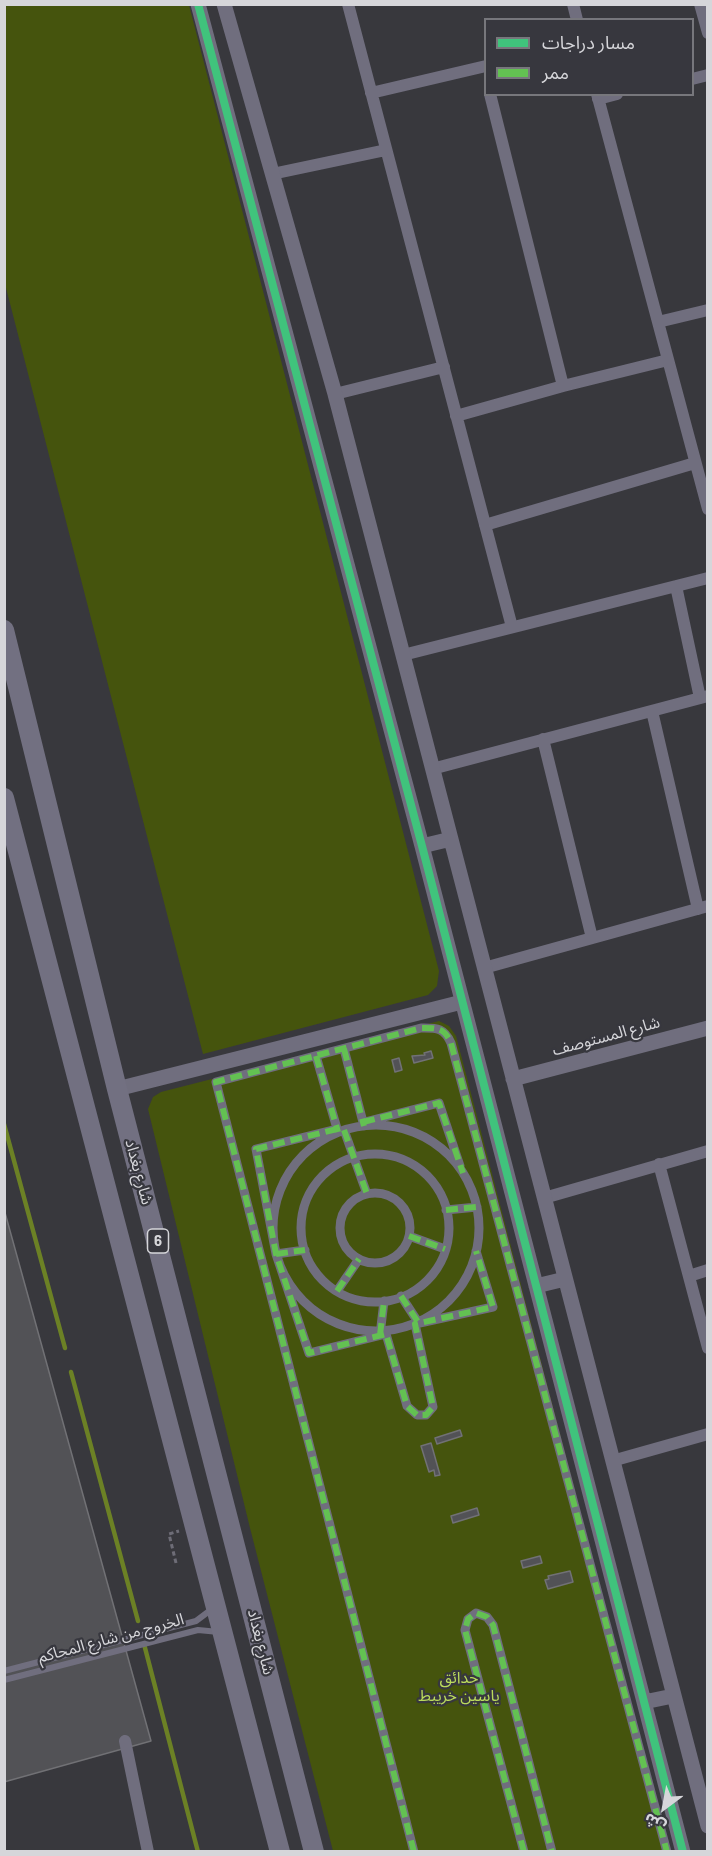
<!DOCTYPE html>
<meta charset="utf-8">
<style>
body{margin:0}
#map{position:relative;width:712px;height:1856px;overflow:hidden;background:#38383d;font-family:Barlow,"Noto Sans Arabic",sans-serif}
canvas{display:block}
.frame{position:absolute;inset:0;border:6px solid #d6d6da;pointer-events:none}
.legend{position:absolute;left:484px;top:18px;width:210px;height:78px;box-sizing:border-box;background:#37373e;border:2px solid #77777c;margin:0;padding:8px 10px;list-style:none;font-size:18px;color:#d6d6da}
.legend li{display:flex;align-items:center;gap:12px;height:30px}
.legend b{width:30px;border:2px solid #77777c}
.north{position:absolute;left:634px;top:1778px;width:60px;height:60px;-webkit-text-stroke:4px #37373e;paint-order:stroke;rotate:212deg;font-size:16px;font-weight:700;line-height:24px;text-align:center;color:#d6d6da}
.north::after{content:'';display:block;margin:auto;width:21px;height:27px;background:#d6d6da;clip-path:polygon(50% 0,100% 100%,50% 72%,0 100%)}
</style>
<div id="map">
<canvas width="712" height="1856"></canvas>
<div class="frame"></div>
<ul class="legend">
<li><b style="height:8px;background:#40c37c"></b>مسار دراجات</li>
<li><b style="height:8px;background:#63c152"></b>ممر</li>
</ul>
<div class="north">ش</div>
</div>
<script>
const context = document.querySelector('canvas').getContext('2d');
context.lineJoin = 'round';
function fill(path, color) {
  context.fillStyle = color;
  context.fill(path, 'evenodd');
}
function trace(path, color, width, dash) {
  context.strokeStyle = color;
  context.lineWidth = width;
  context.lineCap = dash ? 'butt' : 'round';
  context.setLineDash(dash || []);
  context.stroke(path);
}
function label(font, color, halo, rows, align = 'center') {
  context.font = font + ' Barlow,"Noto Sans Arabic",sans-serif';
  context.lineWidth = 4.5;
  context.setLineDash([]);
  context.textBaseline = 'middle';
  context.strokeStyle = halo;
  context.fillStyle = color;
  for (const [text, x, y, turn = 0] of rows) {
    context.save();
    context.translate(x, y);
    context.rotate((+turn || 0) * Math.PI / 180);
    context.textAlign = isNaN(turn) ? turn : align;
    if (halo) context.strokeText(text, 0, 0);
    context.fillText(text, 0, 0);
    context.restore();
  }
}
fill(new Path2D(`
 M4 5H189L439 971 437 986 428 995 203 1054 5 284Z
 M439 1021 449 1026 456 1036 669 1851H333L250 1528 148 1109 153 1097 161 1092Z`), '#45540d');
trace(new Path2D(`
 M4 1124 65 1348
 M71 1372 138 1621
 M144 1644 198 1852`), '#6c8125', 4.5);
const building = new Path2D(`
 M431 1051 433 1058 414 1063 412 1056 425 1055 424 1053Z
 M399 1058 402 1070 395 1072 392 1060Z
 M4 1209 151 1741 4 1782Z
 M460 1430 462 1436 437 1444 435 1438Z
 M431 1443 440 1475 435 1476 434 1470 429 1472 421 1446Z
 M477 1508 479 1515 453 1523 451 1516Z
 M540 1556 542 1563 523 1568 521 1561Z
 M570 1571 573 1582 548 1589 545 1580 549 1579 548 1576Z`);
fill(building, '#525256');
trace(building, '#717175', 1.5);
trace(new Path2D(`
 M176 1563 169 1534 179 1531`), '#6e6d77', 3, [4.5, 3]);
trace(new Path2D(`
 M4 1671 196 1621 212 1609
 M4 1680 198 1630 219 1632`), '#706e7e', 6);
trace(new Path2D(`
 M344 1049 364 1126
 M316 1056 338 1132
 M365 1122 439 1103 460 1166
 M273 1228a103 103 0 1 1 206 0a103 103 0 1 1-206 0Z
 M337 1129 256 1149 276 1254 309 1353 386 1334 407 1406 417 1415H426L433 1407 415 1324 493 1307 476 1251
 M344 1130 367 1194
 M301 1228a74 74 0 1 1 148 0a74 74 0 1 1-148 0Z
 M340 1228a35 35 0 1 1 70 0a35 35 0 1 1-70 0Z
 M446 1210 477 1207
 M409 1236 445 1249
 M276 1254 305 1250
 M337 1291 359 1259
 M401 1296 418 1322
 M380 1335 384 1301
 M414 1852 216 1082 421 1028C436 1028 444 1027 451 1043L667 1852
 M524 1852 465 1630 468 1619 476 1613 487 1617 493 1625 552 1852`), '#706e7e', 9);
trace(new Path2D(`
 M348 4 512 627
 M573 4 577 20
 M700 4 708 33
 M692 79 708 75
 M371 93 486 66
 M490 94 563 386
 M597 94 708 509
 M598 99 617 94
 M272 174 386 150
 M658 322 708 310
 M335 394 444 367
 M456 416 563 386 668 360
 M485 525 695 463
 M676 586 700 698
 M403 655 708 578
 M652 711 698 909
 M543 739 592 938
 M432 769 708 696
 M484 968 708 906
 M659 1164 708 1348
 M544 1198 708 1151
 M689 1276 708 1270
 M612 1461 708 1434
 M125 1741 148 1852`), '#706e7e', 12);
trace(new Path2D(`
 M198 4 422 846 683 1852
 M224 4 335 394 708 1826
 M422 846 451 839
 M513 1079 708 1028
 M117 1089 462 1002
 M536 1286 565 1279
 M644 1702 673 1696`), '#706e7e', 15);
trace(new Path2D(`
 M4 630 117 1089 314 1852
 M4 798 280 1852`), '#727081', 20);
trace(new Path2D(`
 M344 1049 364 1126
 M316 1056 338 1132
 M363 1122 439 1103 463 1173
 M337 1129 256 1149 276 1254 309 1353 386 1334 407 1406 417 1415H426L433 1407 415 1324 493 1307 476 1251
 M344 1130 367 1194
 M446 1210 477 1207
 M409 1236 445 1249
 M276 1254 305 1250
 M337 1291 359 1259
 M401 1296 418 1322
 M380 1335 384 1301
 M414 1852 216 1082 421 1028C436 1028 444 1027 451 1043L667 1852
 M524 1852 465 1630 468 1619 476 1613 487 1617 493 1625 552 1852`), '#63c152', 6, [12, 6]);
trace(new Path2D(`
 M198 4 422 846 683 1852`), '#40c37c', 8);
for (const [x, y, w] of [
 [158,1241,21]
]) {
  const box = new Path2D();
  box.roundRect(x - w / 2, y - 12, w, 24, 4.5);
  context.fillStyle = '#37373e';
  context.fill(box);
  trace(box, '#d6d6da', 1.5);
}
label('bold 15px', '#d6d6da', null, [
 ["6",158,1241]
]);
label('16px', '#d6d6da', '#37373e', [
 ["شارع المستوصف",606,1036,-15],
 ["شارع بغداد",139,1172,75],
 ["الخروج من شارع المحاكم",111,1638,-15],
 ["شارع بغداد",261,1642,76]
]);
label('16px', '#bada5c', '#37373e', [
 ["حدائق",459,1678],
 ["ياسين خريبط",459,1696]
]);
</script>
